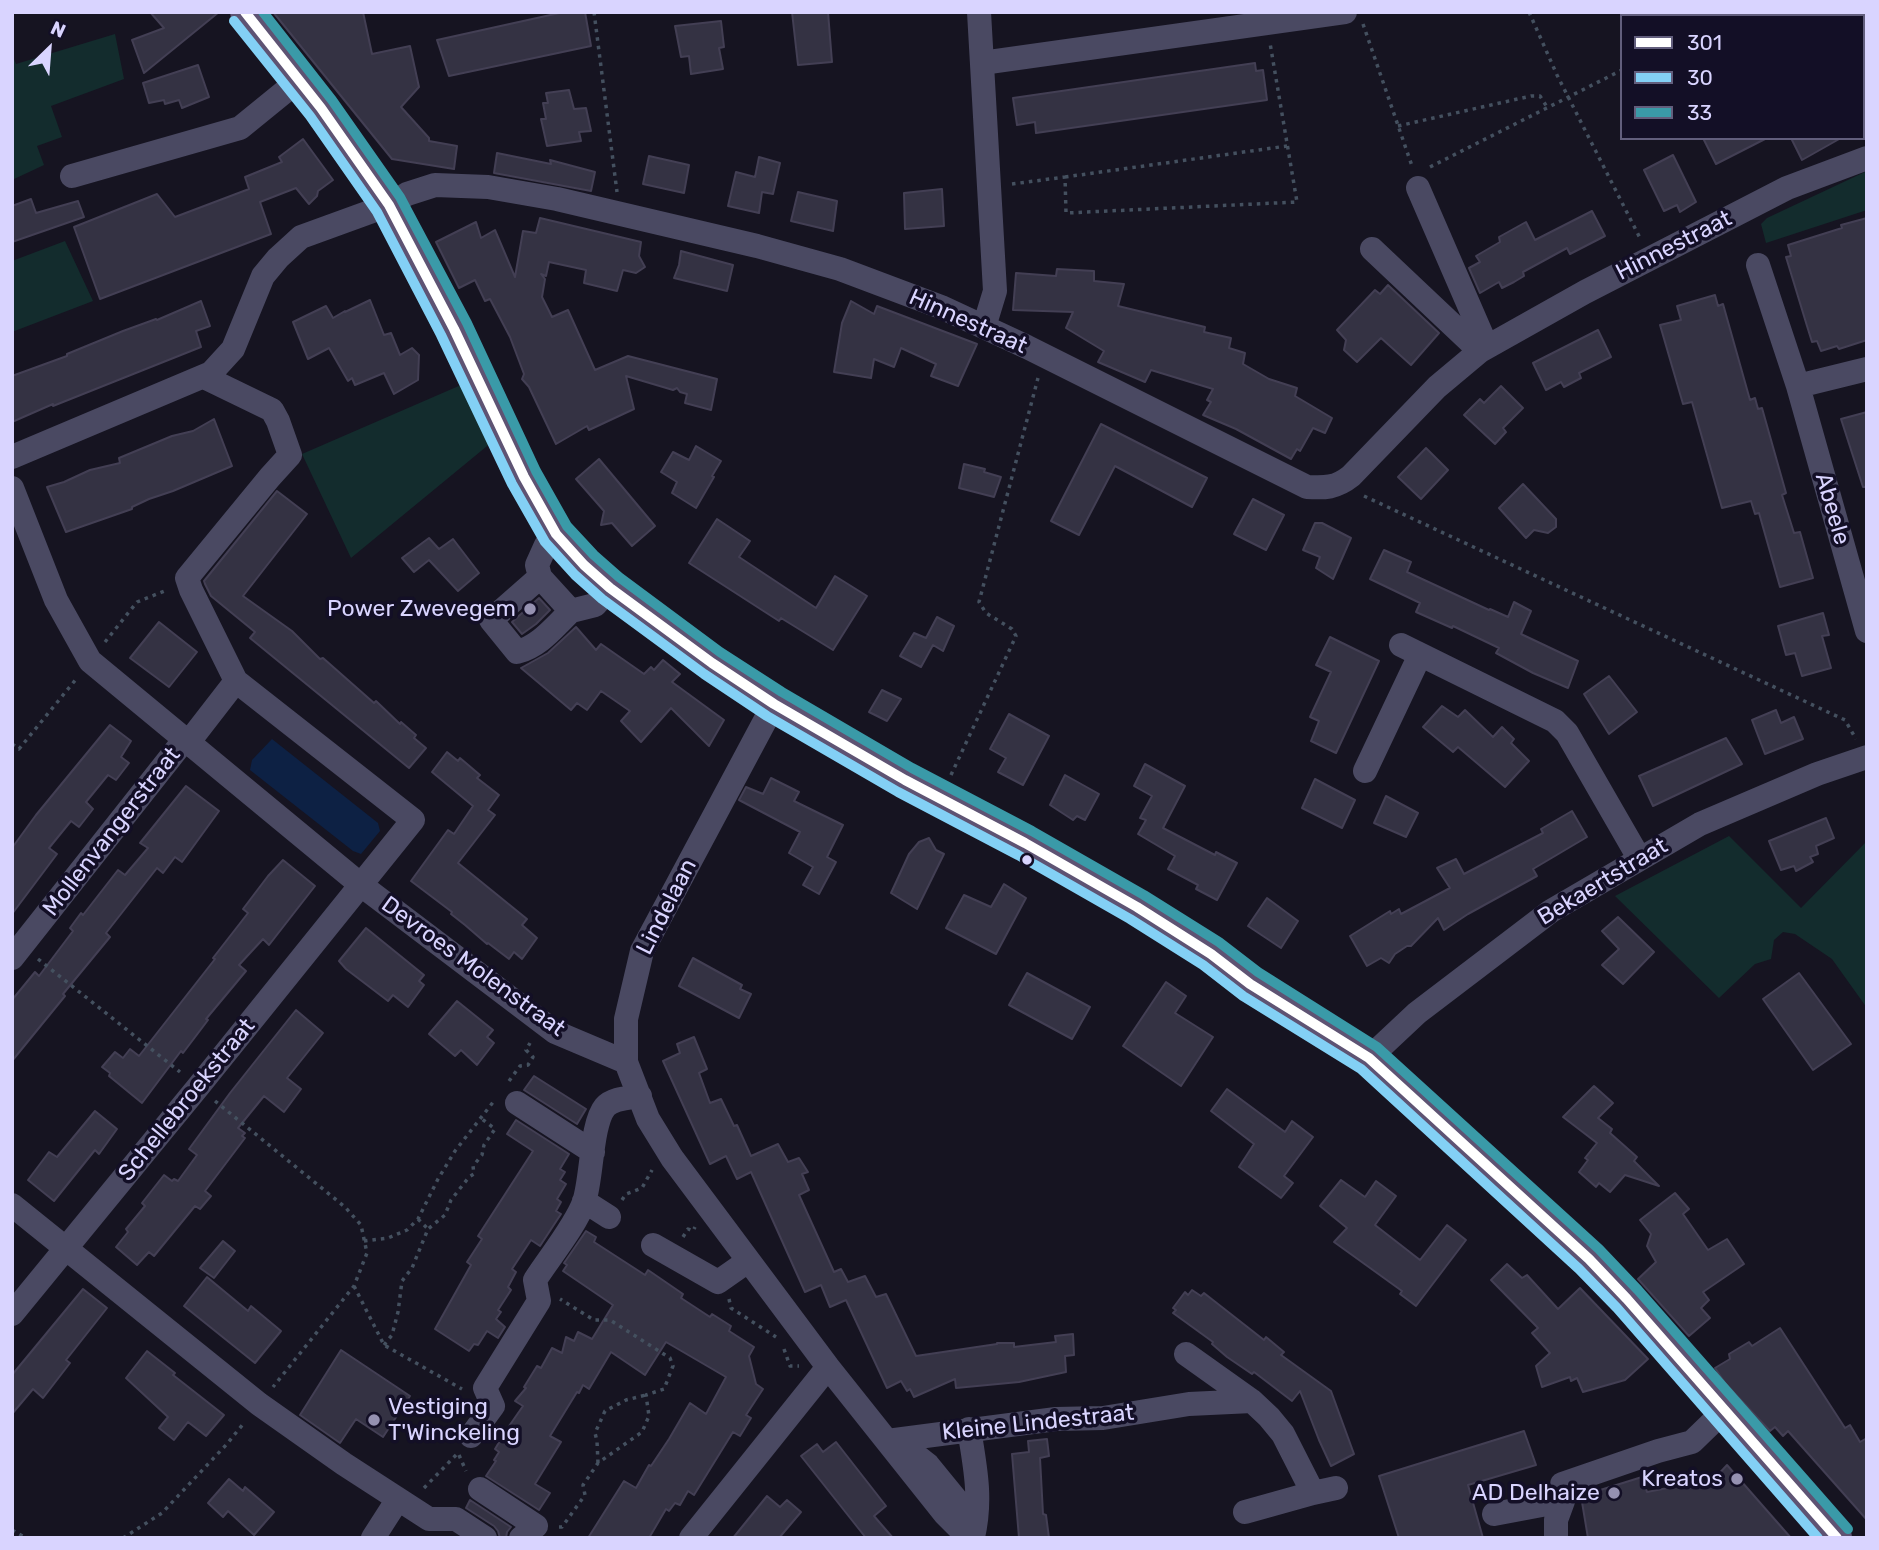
<!DOCTYPE html>
<style>
body{margin:0}
#map{position:relative;width:1879px;height:1550px;overflow:hidden;background:#161421;font-family:Rubik,sans-serif}
canvas{display:block}
.frame{position:absolute;inset:0;border:14px solid #d9d4ff;pointer-events:none}
.legend{position:absolute;left:1620px;top:14px;width:245px;height:126px;box-sizing:border-box;background:#130f26;border:2px solid #625e7d;margin:0;padding:9px 12px;list-style:none;font-size:21px;color:#d9d4ff}
.legend li{display:flex;align-items:center;gap:14px;height:35px}
.legend b{width:35px;border:2px solid #625e7d}
.north{position:absolute;left:14px;top:14px;width:70px;height:70px;-webkit-text-stroke:5px #130f26;paint-order:stroke;rotate:25deg;font-size:19px;font-weight:700;line-height:28px;text-align:center;color:#d9d4ff}
.north::after{content:'';display:block;margin:auto;width:24px;height:32px;background:#d9d4ff;clip-path:polygon(50% 0,100% 100%,50% 72%,0 100%)}
</style>
<div id="map">
<canvas width="1879" height="1550"></canvas>
<div class="frame"></div>
<ul class="legend">
<li><b style="height:9px;background:#fff"></b>301</li>
<li><b style="height:9px;background:#83d0f5"></b>30</li>
<li><b style="height:9px;background:#3a9aa8"></b>33</li>
</ul>
<div class="north">N</div>
</div>
<script>
const context = document.querySelector('canvas').getContext('2d');
context.lineJoin = 'round';
function fill(path, color) {
  context.fillStyle = color;
  context.fill(path, 'evenodd');
}
function trace(path, color, width, dash) {
  context.strokeStyle = color;
  context.lineWidth = width;
  context.lineCap = dash ? 'butt' : 'round';
  context.setLineDash(dash || []);
  context.stroke(path);
}
function label(font, color, halo, rows, align = 'center') {
  context.font = font + ' Rubik,sans-serif';
  context.lineWidth = 7;
  context.setLineDash([]);
  context.textBaseline = 'middle';
  context.strokeStyle = halo;
  context.fillStyle = color;
  for (const [text, x, y, turn = 0] of rows) {
    context.save();
    context.translate(x, y);
    context.rotate((+turn || 0) * Math.PI / 180);
    context.textAlign = isNaN(turn) ? turn : align;
    if (halo) context.strokeText(text, 0, 0);
    context.fillText(text, 0, 0);
    context.restore();
  }
}
fill(new Path2D(`
 M115 34 124 79 51 106 62 137 37 146 44 165 12 180V54L16 64Z
 M1867 171V210L1766 243 1761 224 1767 218Z
 M65 241 93 301 12 332V261Z
 M461 385 492 442 351 558 302 454Z
 M1729 836 1801 908 1867 841V1008L1832 959 1795 934 1783 932 1774 940 1771 959 1755 964 1719 998 1615 896Z`), '#132c2d');
fill(new Path2D(`
 M272 739 378 823 380 831 361 854 353 851 250 770 252 760Z`), '#0d2144');
const building = new Path2D(`
 M150 12H219L144 73 132 40 164 28Z
 M273 12H363L372 54 410 46 419 87 401 107 429 138V141L457 146 454 169 392 159Z
 M564 12H585L591 46 449 76 437 40Z
 M792 12H828L832 62 798 65Z
 M721 21 724 47 719 48 723 69 691 74 689 56 681 57 675 26Z
 M1255 63 1256 71 1263 70 1267 100 1036 133 1035 122 1017 125 1013 98Z
 M198 65 209 97 182 108 179 100 165 104 164 100 149 103 143 83Z
 M569 90 574 109 586 108 591 131 579 132 581 141 547 146 541 119H546L543 103H548L546 93Z
 M1703 138H1767L1716 164Z
 M1791 138H1841L1802 160Z
 M303 139 333 180 318 191 317 196 309 204 296 188 260 202 271 234 100 299 74 227 157 194 175 217 249 189 245 177 282 162 279 157Z
 M497 153 551 164 550 160 595 172 591 191 494 173Z
 M1673 155 1696 202 1680 212 1677 205 1664 211 1644 170Z
 M649 156 689 165 684 193 643 184Z
 M759 157 780 163 773 194 762 192 759 213 728 206 736 172 755 177Z
 M942 189 944 226 905 229 904 193Z
 M798 192 837 201 833 231 791 221Z
 M31 199 36 213 78 201 84 217 12 242V206Z
 M1592 211 1605 236 1570 254 1567 248 1523 272 1524 276 1514 282 1502 288 1499 282 1480 293 1469 268 1480 262 1476 256 1500 242 1499 237 1526 222 1535 240Z
 M540 218 641 242 639 256 645 267 636 273 623 270 617 291 584 283 586 270 549 262 546 276 541 274 545 279 542 297 552 317 568 310 595 370 628 356 717 379 711 410 685 403 687 394 680 392 677 388 673 390 626 376 634 409 589 430 587 426 556 444 529 387 522 379 524 374 510 337 490 299 485 301 475 280 459 288 436 242 476 222 481 238 495 230 515 277 523 231 536 233Z
 M1867 218V340L1839 349 1837 346 1821 351 1817 341 1812 342 1807 326 1786 257 1791 256 1788 245 1842 228 1841 225Z
 M681 251 733 265 727 291 674 278 679 265Z
 M1057 269 1094 271V281L1124 284 1118 306 1205 327 1204 332 1231 338 1229 348 1245 353 1243 364 1269 379 1297 388 1295 396 1332 418 1325 433 1313 428 1300 451 1297 449 1291 459 1236 429 1203 415 1211 402 1207 400 1213 389 1151 370 1145 382 1098 362 1104 351 1066 328 1073 312 1013 310 1016 273 1056 276Z
 M1388 285 1439 333 1411 365 1381 338 1357 362 1344 350 1346 340 1337 330 1375 290 1380 294Z
 M1715 295 1718 306 1723 304 1750 400 1755 398 1758 409 1762 408 1786 493 1782 495 1794 533 1800 532 1813 578 1780 587 1759 513 1755 514 1751 501 1722 508 1692 402 1683 404 1660 325 1681 320 1677 306Z
 M370 300 384 335 391 333 400 355 412 348 419 355 418 380 394 394 384 373 355 385 352 378 348 381 329 348 308 359 293 322 326 306 333 318 345 311V312Z
 M201 301 210 326 196 331 201 347 53 406V404L12 422V376L67 356V354L123 331 156 319 157 320Z
 M851 301 874 314 877 306 977 344 958 386 931 376 936 364 901 348 894 367 874 359 871 378 834 372 842 323Z
 M1598 330 1611 357 1579 373 1581 378 1564 387 1561 382 1546 390 1533 363Z
 M1501 386 1523 408 1503 428 1506 432 1495 444 1464 415 1480 399 1484 403Z
 M1867 412V487H1863L1841 419Z
 M214 419 232 466 173 491 149 499 132 507V509L66 532 47 487 64 482 90 470 120 463 119 458 172 436 193 431Z
 M1101 424 1207 478 1192 507 1115 466 1079 535 1051 521Z
 M696 446 721 461 712 476 714 477 696 508 672 493 677 482 661 472 673 452 689 460Z
 M1426 448 1448 470 1421 499 1398 477Z
 M599 459 655 526 632 546 612 523 601 525 604 511 576 479Z
 M964 464 985 469 984 472 1001 477 994 497 959 488Z
 M1523 484 1556 519V527L1548 533 1534 530 1526 538 1499 508Z
 M277 491 307 514 243 596 292 631 320 659 323 658 374 703 376 701 400 724 401 722 416 735 414 738 426 748 409 768 250 638 255 632 211 596 205 584 204 581Z
 M1253 499 1284 515 1266 550 1234 534Z
 M717 519 750 541 739 557 816 608 835 576 867 596 833 650 781 618 779 621 689 563Z
 M1315 523H1322L1351 538 1333 579 1316 568 1320 557 1303 550Z
 M429 538 439 549 453 539 479 573 458 591 429 560 414 572 402 558Z
 M1384 550 1411 562 1407 572 1489 610 1490 609 1508 617 1514 602 1531 611 1521 634 1578 661 1568 688 1533 673 1496 653 1499 648 1453 626 1452 628 1416 612 1420 603 1370 579Z
 M539 598 550 610 536 624 522 634 512 622Z
 M1823 613 1829 635 1822 636 1831 668 1802 676 1795 653 1786 655 1778 626Z
 M937 617 954 626 943 651 933 645 921 667 900 656 914 633 926 638Z
 M159 622 197 652 169 687 130 658Z
 M576 627 596 650 601 644 644 674 651 667 654 670 663 660 680 674 672 682 724 720 709 746 671 708 641 742 621 721 630 711 601 691 587 710 577 703 571 710 521 668 548 653Z
 M1330 637 1379 661 1336 753 1311 741 1319 721 1310 717 1331 672 1316 665Z
 M1609 676 1637 712 1609 734 1584 694Z
 M882 690 901 699 887 721 869 712Z
 M1442 706 1458 717 1465 710 1493 737 1502 727 1514 739 1511 743 1529 761 1505 787 1458 747 1453 752 1423 727Z
 M1776 710 1781 723 1794 717 1803 739 1765 754 1752 720Z
 M1009 714 1049 736 1023 785 998 772 1006 758 990 749Z
 M110 725 131 741 121 757 129 763 116 780 108 775 86 802 93 809 79 827 71 821 49 848 57 854 12 914V848L36 815Z
 M1726 738 1742 764 1653 806 1639 776Z
 M447 752 458 761 460 758 480 775 477 778 499 795 488 810 495 815 458 863 527 919 522 925 537 938 522 959 514 952 509 959 488 943 487 944 465 925 451 914 452 912 411 881 448 830 454 834 473 806 432 772Z
 M1145 764 1185 786 1163 828 1215 855 1216 852 1237 863 1217 900 1196 889 1198 885 1168 869 1175 856 1138 834 1146 820 1140 818 1152 796 1134 786Z
 M1065 775 1099 794 1085 820 1077 816 1073 820 1050 805Z
 M771 778 799 792 794 801 843 825 827 857 836 862 819 894 803 885 813 867 789 853 800 832 739 800 746 787 763 794Z
 M1315 779 1355 800 1342 828 1302 808Z
 M186 786 219 811 182 862 175 857 163 873 157 868 106 933 110 937 63 994 65 996 12 1061V1000L35 972 39 976 73 931 70 928 81 913 83 915 118 870 125 875 148 848 140 843Z
 M1386 796 1418 813 1406 837 1374 823Z
 M1572 811 1587 837 1533 869 1537 876 1468 914 1444 930 1438 918 1411 946H1407L1395 954 1389 963 1381 958 1367 966 1350 936 1390 911 1391 914 1399 909 1401 914 1450 888 1437 868 1456 859 1464 874 1543 833 1541 829Z
 M1826 818 1834 838 1816 846 1818 854 1810 857 1813 862 1796 871 1794 866 1781 870 1769 841Z
 M929 838 936 850 944 854 917 909 891 893 909 854 919 842Z
 M283 860 315 886 269 945 263 939 239 965 246 971 206 1019 208 1020 183 1053 181 1051 142 1103 109 1076 110 1073 102 1067 115 1052 123 1058 130 1049 139 1056 215 959 213 958 248 913 243 909 268 876Z
 M1004 884 1026 898 996 954 946 928 964 895 991 907Z
 M1267 898 1298 921 1281 948 1248 926Z
 M1618 917 1654 952 1623 984 1602 965 1619 949 1602 931Z
 M366 928 424 975 419 981 424 985 408 1007 393 995 388 1001 346 969 339 961Z
 M693 958 742 985 740 989 751 994 739 1018 679 986Z
 M1027 973 1090 1007 1072 1039 1009 1005Z
 M1799 973 1851 1044 1813 1070 1763 999Z
 M1166 982 1186 996 1175 1013 1213 1037 1181 1086 1123 1046Z
 M457 1001 493 1030 487 1037 494 1043 477 1065 461 1050 455 1056 429 1034Z
 M296 1010 323 1033 287 1078 301 1089 284 1112 264 1096 238 1128 245 1133 242 1136 245 1138 205 1191 211 1196 200 1209 195 1206 154 1256 149 1252 137 1265 116 1247 128 1232 126 1229 145 1206 142 1203 164 1175 172 1181 174 1179 178 1181 197 1155 189 1149 230 1093Z
 M694 1037 707 1069 699 1073 710 1103 721 1099 734 1126 737 1125 751 1156 778 1144 788 1162 799 1158 808 1172 802 1174 809 1190 799 1195 834 1272 841 1269 848 1282 865 1276 876 1297 886 1294 916 1356 997 1344V1343H1014V1347L1039 1344 1056 1342 1055 1336 1073 1334 1074 1355 1065 1356 1066 1372 1019 1382 956 1388 955 1379 914 1397 910 1389 907 1391 901 1381 887 1388 846 1300 830 1307 821 1285 805 1292 751 1172 737 1179 726 1156 710 1164 663 1061 680 1053 677 1044Z
 M534 1076 586 1109 577 1124 524 1090Z
 M1594 1086 1613 1103 1598 1118 1612 1129 1610 1133 1637 1157 1634 1161 1659 1186 1625 1175 1610 1192 1599 1183 1596 1187 1579 1172 1588 1160 1585 1158 1597 1143 1563 1117Z
 M1227 1089 1285 1132 1292 1121 1313 1137 1284 1176 1293 1183 1281 1198 1239 1167 1254 1144 1211 1111Z
 M95 1111 117 1129 99 1154 95 1150 54 1201 28 1180 49 1152 57 1157Z
 M516 1120 569 1154 560 1169 565 1172 560 1180 566 1184 557 1199 561 1202 556 1211 561 1214 540 1246 531 1240 512 1269 516 1272 508 1287 511 1290 498 1310 501 1312 496 1319 505 1327 498 1338 487 1331 478 1345 474 1344 469 1351 435 1329 471 1265 467 1262 482 1239 478 1236 533 1151 507 1134Z
 M1341 1180 1365 1197 1376 1181 1396 1196 1375 1225 1420 1260 1447 1225 1466 1240 1416 1306 1400 1294 1402 1291 1334 1242 1347 1228 1320 1206Z
 M1675 1193 1689 1209 1683 1214 1708 1250 1727 1239 1744 1264 1703 1292 1709 1300 1701 1308 1710 1318 1689 1336 1638 1279 1656 1262 1647 1246 1651 1234 1640 1220Z
 M586 1231 596 1237 594 1242 645 1275 648 1270 683 1294 681 1298 710 1317 712 1314 731 1326 729 1331 754 1347 749 1356 756 1384 763 1389 746 1415 751 1418 740 1436 733 1432 694 1495 688 1491 680 1505 675 1503 669 1511 666 1509 649 1538H588L624 1481 636 1488 649 1465 651 1466 669 1439 690 1403 706 1414 726 1377 666 1342 645 1375 611 1352 589 1389 583 1385 579 1393 577 1392 550 1436 561 1442 535 1484 550 1493 539 1510 486 1476 496 1461 494 1460 499 1452 495 1449 507 1429 523 1406 515 1401 526 1388 524 1387 537 1366 541 1368 552 1348 562 1353 566 1337 574 1341 578 1332 592 1339 613 1305 563 1271 567 1265 564 1263Z
 M223 1241 235 1251 214 1278 200 1268Z
 M1507 1264 1522 1278 1527 1275 1558 1309 1580 1288 1648 1359 1625 1380 1583 1392 1577 1378 1571 1381 1570 1377 1542 1387 1536 1366 1550 1353 1532 1333 1538 1328 1491 1280Z
 M207 1277 248 1311 251 1306 281 1331 255 1363 184 1306Z
 M83 1289 107 1308 66 1360 70 1363 43 1398 33 1389 12 1414V1375Z
 M1192 1290 1201 1296 1204 1293 1264 1340 1266 1337 1284 1352 1281 1355 1331 1391 1354 1454 1331 1466 1319 1440 1300 1391 1292 1401 1254 1372 1252 1374 1227 1357 1212 1344 1213 1342 1173 1313 1176 1310 1173 1308 1185 1292 1188 1295Z
 M1780 1328 1845 1428 1850 1425 1860 1442 1867 1438V1520L1788 1431 1783 1436 1775 1427 1770 1431 1725 1383 1715 1368 1730 1359 1729 1354 1749 1342 1752 1346Z
 M341 1350 410 1396 383 1437 356 1419 340 1443 300 1415Z
 M147 1351 175 1373 173 1375 224 1415 206 1436 188 1422 174 1440 159 1428 168 1417 126 1378Z
 M1524 1431 1536 1465 1468 1485 1483 1538H1399L1379 1476Z
 M1047 1439 1049 1456 1040 1458 1043 1514 1046 1515 1049 1538H1019L1012 1454 1029 1452 1028 1441Z
 M836 1442 886 1506 874 1516 893 1538H866L801 1456 817 1444 823 1452Z
 M1727 1465 1791 1538H1588L1581 1496 1642 1477 1647 1492 1714 1479Z
 M229 1479 243 1491 245 1487 274 1512 254 1535 228 1511 223 1517 208 1503Z
 M767 1496 780 1507 787 1500 801 1512 779 1538H733Z
 M470 1500 511 1527 507 1532 506 1538H500L498 1531 494 1526 466 1508Z`);
fill(building, '#343243');
trace(building, '#433f54', 2);
trace(new Path2D(`
 M594 12 617 192
 M1529 12 1557 75 1640 238
 M1729 16 1736 12
 M1363 24 1412 166
 M1398 126 1531 96H1540L1547 107
 M1430 167 1622 70
 M1065 177 1287 146
 M1012 184 1065 177 1066 213 1297 202 1270 43
 M1364 496 1845 720 1856 739
 M105 642 137 602 167 590
 M12 744 19 749 77 678
 M951 775 1016 636 1012 629 986 613 979 602 1038 378
 M38 959 180 1072
 M509 1081 520 1066 528 1065 533 1057 526 1050 530 1043
 M215 1101 345 1207 361 1225 367 1253 354 1286 273 1387
 M622 1200 626 1194 642 1188 652 1170
 M418 1219 428 1229
 M683 1237 688 1229 693 1231 695 1227
 M364 1241 388 1238 407 1230 418 1219 438 1179 455 1151 494 1101
 M354 1286 384 1345 462 1389
 M729 1299 731 1308 776 1337
 M384 1345 392 1335 398 1312 402 1281 412 1268 428 1229 445 1215 451 1200 469 1177 474 1174 473 1166 482 1155 484 1145 495 1129 482 1119
 M784 1349 790 1366H799
 M459 1455 466 1471
 M598 1463 597 1441 595 1433 605 1411 626 1400 646 1395
 M424 1488 457 1454
 M559 1527H562L585 1495 583 1485 598 1463 642 1432 649 1416 646 1395 664 1389 673 1366 670 1358 610 1320H594L560 1299
 M12 1530 26 1538
 M123 1538 162 1513 226 1445 244 1423`), '#44505f', 3.5, [3.5, 5]);
trace(new Path2D(`
 M979 12 995 291 984 327
 M982 63 1345 12
 M72 176 240 128 299 80
 M1418 188 1487 347
 M1372 249 1480 351
 M1758 265 1798 386 1867 631
 M1798 386 1867 369
 M12 457 211 373 233 349 263 276 278 258 301 237 389 205 407 194 435 185 488 187 557 199 757 246 840 269 941 307 1027 347 1307 487C1325 488 1336 488 1351 476L1437 387 1480 351 1585 292 1787 188 1867 158
 M12 488 56 600 90 661 361 885 555 1032 626 1062
 M556 534 546 545 537 565 540 577 571 611 595 605 610 588
 M540 577 491 620 517 652C540 646 554 627 571 611
 M1401 645 1555 721 1567 733 1639 858
 M774 704 642 951 626 1019V1062L648 1119 672 1158 828 1367 945 1514 969 1538
 M188 743 236 681
 M1365 771 1420 655
 M12 958 185 739
 M1369 1058 1417 1013 1551 911 1700 824 1817 774 1867 757
 M517 1103 593 1152
 M584 1201 609 1217
 M12 1205 259 1404 344 1464 429 1519H456L485 1538
 M653 1245 718 1282 748 1261
 M12 1314 198 1087 413 820 236 681 191 590 187 578 270 477 290 455 278 421 272 410 204 377
 M1186 1354 1252 1401
 M969 1429C975 1466 982 1499 973 1537
 M471 1436 493 1406 485 1388 539 1301 535 1280C549 1258 576 1225 584 1202 592 1179 591 1124 605 1107 613 1098 629 1098 640 1096
 M887 1441 1056 1419 1103 1418 1189 1404 1252 1401 1269 1417 1283 1434 1313 1493 1245 1512
 M900 1447 909 1450 928 1465 959 1503 971 1537
 M480 1489 536 1526 521 1538
 M1313 1493 1336 1488
 M1494 1514 1563 1501 1562 1484 1658 1451 1692 1442 1724 1411
 M373 1538 398 1499
 M691 1538 828 1367
 M1556 1538V1520L1563 1501`), '#4a4962', 24);
trace(new Path2D(`
 M245 12 321 108 389 205 454 329 524 477 556 534 584 565 610 588 643 612 712 663 774 704 818 731 905 780 1025 843 1137 907 1211 954 1250 984 1369 1058 1589 1259 1627 1299 1837 1538`), '#5e5373', 30);
trace(new Path2D(`
 M245 12 321 108 389 205 454 329 524 477 556 534 584 565 610 588 712 663 774 704 905 780 1025 843 1137 907 1211 954 1250 984 1369 1058 1589 1259 1627 1299 1837 1538`), '#fff', 10);
trace(new Path2D(`
 M234 21 310 116 377 212 441 335 512 484 545 542 575 575 602 599 704 674 767 716 898 792 1018 855 1130 919 1203 965 1243 996 1361 1069 1579 1269 1617 1308 1818 1538`), '#83d0f5', 10);
trace(new Path2D(`
 M263 12 332 100 400 197 467 323 536 471 567 526 594 555 619 577 720 652 782 692 912 768 1032 831 1144 895 1219 942 1258 972 1377 1047 1599 1249 1638 1290 1848 1529`), '#3a9aa8', 10);
for (const [x, y, r, color] of [
 [530,609,7,"#9591b1"],
 [1027,860,6,"#d9d4ff"],
 [374,1420,7,"#9591b1"],
 [1737,1479,7,"#9591b1"],
 [1614,1493,7,"#9591b1"]
]) {
  const dot = new Path2D();
  dot.arc(x, y, r, 0, 2 * Math.PI);
  context.fillStyle = color;
  context.fill(dot);
  trace(dot, '#130f26', 2.5);
}
label('23px', '#d9d4ff', '#130f26', [
 ["Hinnestraat",1674,246,-27],
 ["Hinnestraat",968,322,24],
 ["Abeele",1832,509,74],
 ["Mollenvangerstraat",112,832,-52],
 ["Bekaertstraat",1603,882,-31],
 ["Lindelaan",667,907,-63],
 ["Devroes Molenstraat",473,967,36],
 ["Schellebroekstraat",187,1100,-51],
 ["Kleine Lindestraat",1038,1423,-6]
]);
label('23px', '#d9d4ff', '#130f26', [
 ["Power Zwevegem",516,609],
 ["Vestiging",388,1407,"left"],
 ["T'Winckeling",388,1433,"left"],
 ["Kreatos",1723,1479],
 ["AD Delhaize",1600,1493]
], 'right');
</script>
